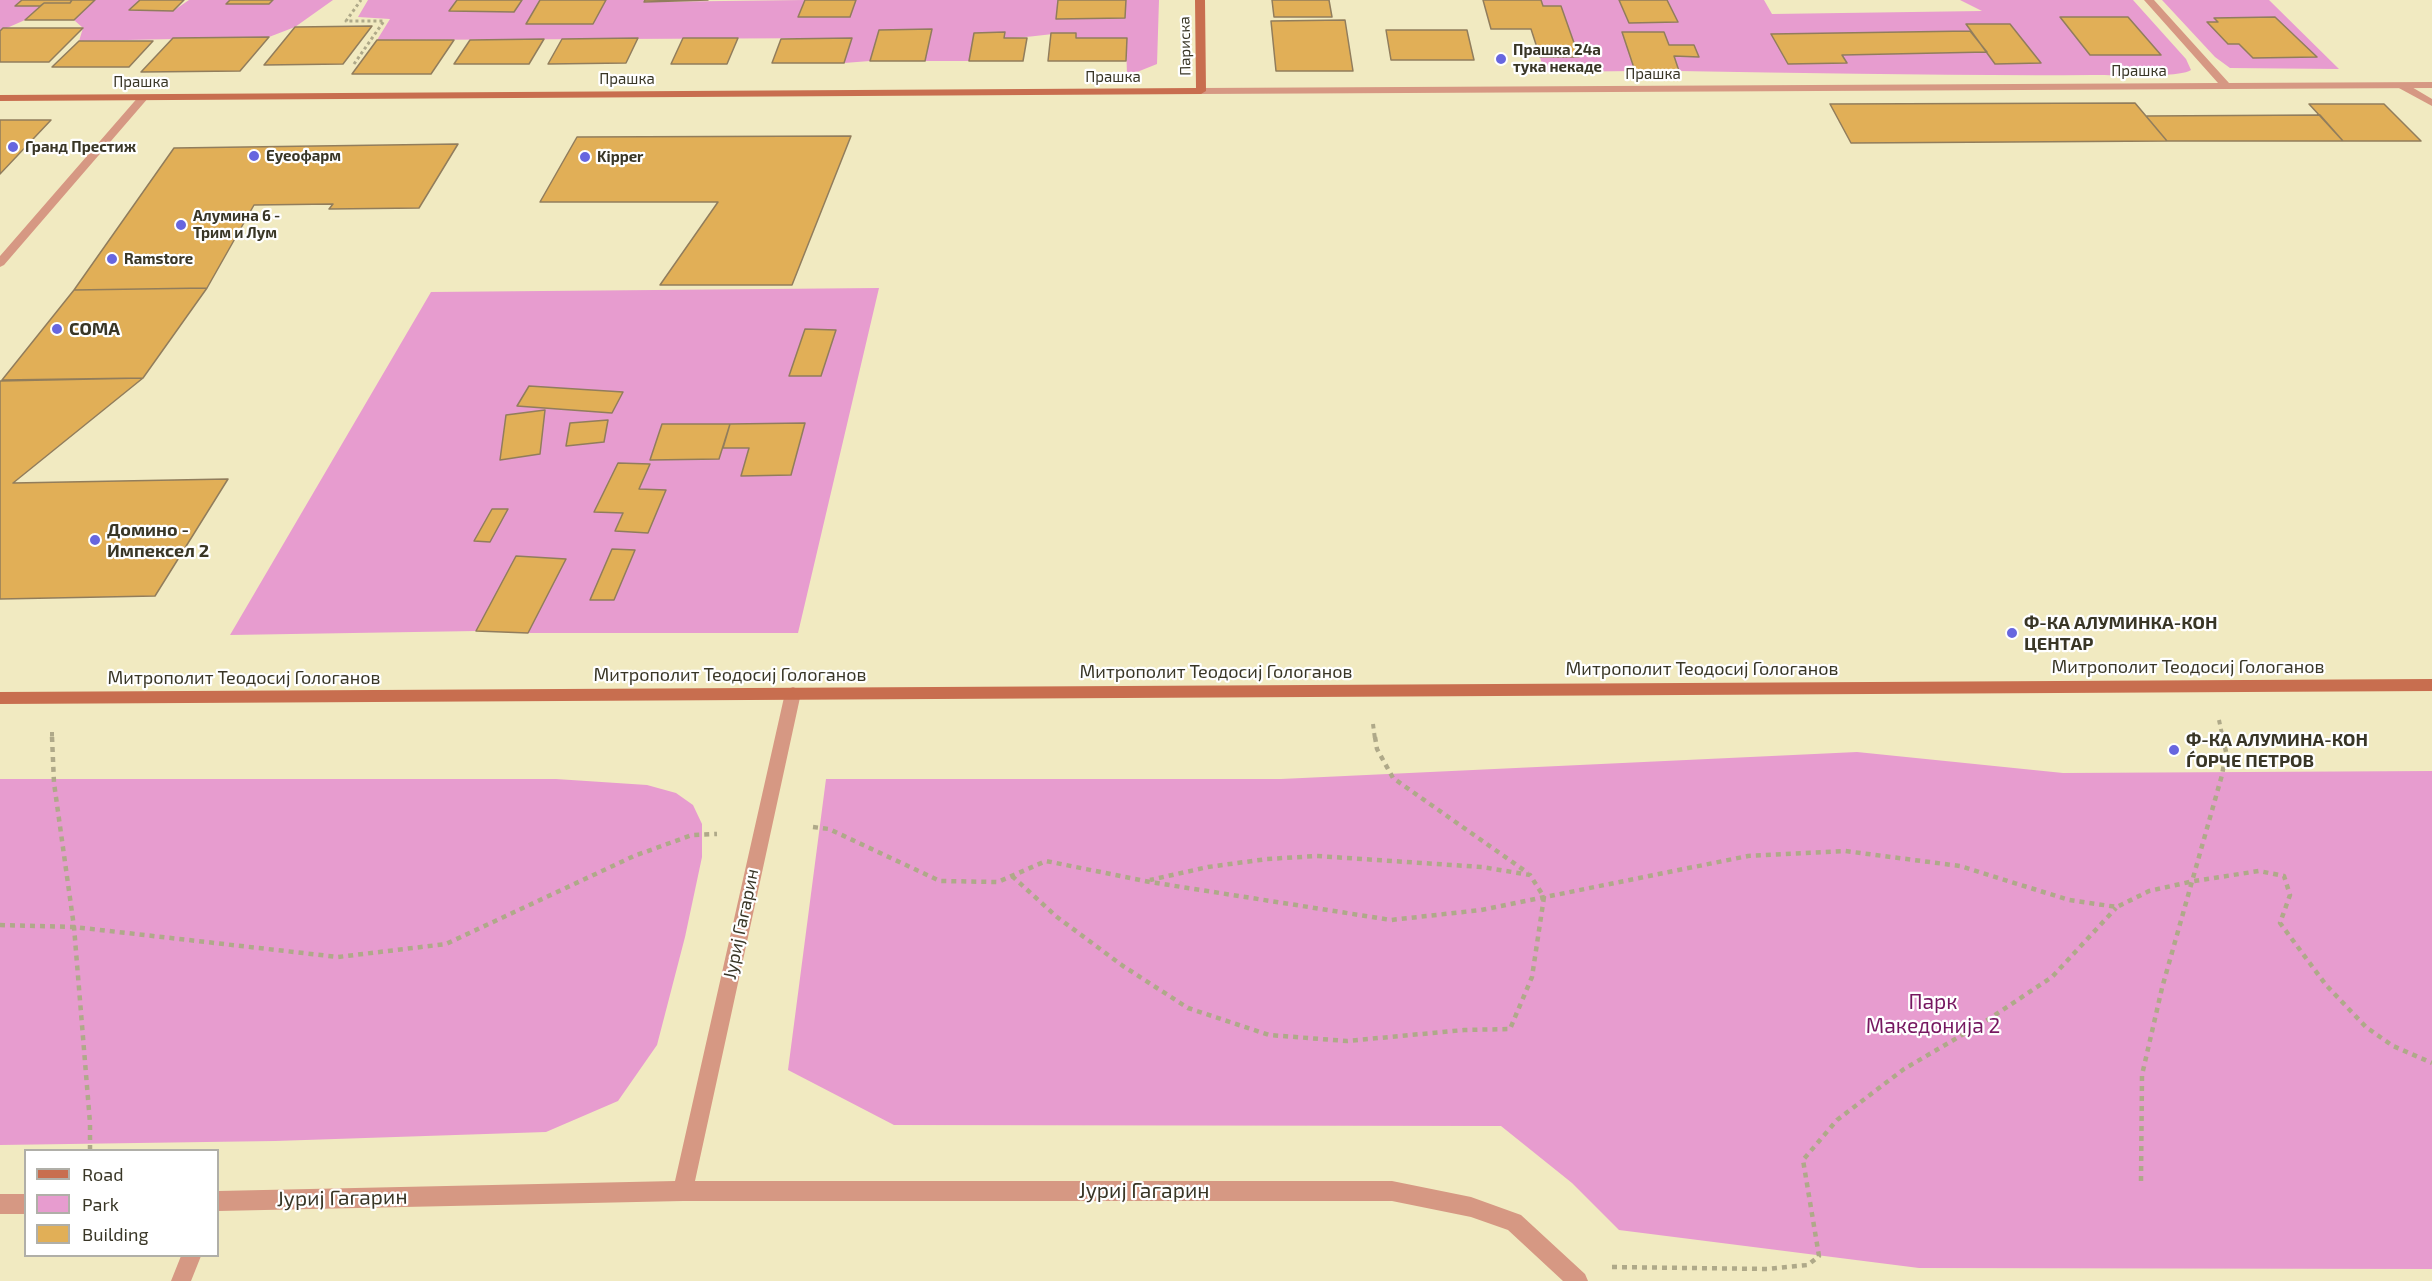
<!DOCTYPE html>
<meta charset="utf-8">
<style>
body{margin:0}
#map{position:relative;width:2432px;height:1281px;overflow:hidden;background:#f1eac1;font-family:"Exo 2",sans-serif}
canvas{display:block}
.legend{position:absolute;left:24px;top:1149px;width:195px;height:108px;box-sizing:border-box;background:#fff;border:2px solid #b0afa8;margin:0;padding:8px 10px;list-style:none;font-size:18px;color:#393626}
.legend li{display:flex;align-items:center;gap:12px;height:30px}
.legend b{width:30px;border:2px solid #b0afa8}
</style>
<div id="map">
<canvas width="2432" height="1281"></canvas>
<ul class="legend">
<li><b style="height:8px;background:#c86e4f"></b>Road</li>
<li><b style="height:16px;background:#e79ccf"></b>Park</li>
<li><b style="height:16px;background:#e1af57"></b>Building</li>
</ul>
</div>
<script>
const context = document.querySelector('canvas').getContext('2d');
context.lineJoin = 'round';
function fill(path, color) {
  context.fillStyle = color;
  context.fill(path, 'evenodd');
}
function trace(path, color, width, dash) {
  context.strokeStyle = color;
  context.lineWidth = width;
  context.lineCap = dash ? 'butt' : 'round';
  context.setLineDash(dash || []);
  context.stroke(path);
}
function label(font, color, halo, rows, align = 'center') {
  context.font = font + ' "Exo 2",sans-serif';
  context.lineWidth = 4.5;
  context.setLineDash([]);
  context.textBaseline = 'middle';
  context.strokeStyle = halo;
  context.fillStyle = color;
  for (const [text, x, y, turn = 0] of rows) {
    context.save();
    context.translate(x, y);
    context.rotate((+turn || 0) * Math.PI / 180);
    context.textAlign = isNaN(turn) ? turn : align;
    if (halo) context.strokeText(text, 0, 0);
    context.fillText(text, 0, 0);
    context.restore();
  }
}
fill(new Path2D(`
 M0 0H22L16 6H40L25 20 0 31Z
 M95 0H140L130 10 173 11 189 0H230L227 4H269L273 0H333L295 27 269 37 79 41 83 28 74 20Z
 M368 0H457L449 11 514 12 522 0H540L526 24H593L606 0H645V2L805 0 799 17H850L856 0H1058L1056 19 1125 18 1126 0H1159L1157 64 1127 76 1126 38H1076V33C1051 33 1028 38 1004 38V32L975 33 969 61H925L932 29 879 30 870 61 844 63 851 38 377 40 390 19 358 17Z
 M1541 0H1619L1629 23 1677 22 1667 0H1764L1772 14 1982 11 1960 0H2133L2186 59 2191 70C2181 78 2109 75 2092 75 1955 76 1817 73 1679 71L1674 56 1698 57 1694 45H1669L1664 32H1622L1635 71 1544 72 1540 57 1578 56 1561 6H1543ZM1966 24H2010L2041 63 1987 52 1842 55 1847 63 1772 34 1970 31Z
 M2162 0H2269L2339 69 2230 68 2215 57Z
 M879 288 798 633H528L476 631 230 635 431 292Z
 M1857 752 2063 773 2432 771V1269L1919 1268 1619 1230 1572 1183 1501 1126 894 1125 788 1070 826 779H1281Z
 M0 779H556L647 785 676 793 693 805 702 824V857L685 937 657 1045 618 1101 546 1132 275 1141 0 1145Z`), '#e79ccf');
const building = new Path2D(`
 M22 0H72L70 3H44L40 6H15Z
 M72 0H95L74 20H25L44 3H70Z
 M140 0H184L173 11 129 10Z
 M230 0H273L269 4H226Z
 M457 0H522L514 12 449 11Z
 M540 0H606L593 24H526Z
 M645 0H708L644 2Z
 M805 0H856L850 17H798Z
 M1058 0H1126L1125 18 1056 19Z
 M1272 0H1329L1332 17H1274Z
 M1483 0H1541L1543 6H1561L1579 57H1540L1531 29H1491Z
 M1619 0H1667L1678 22 1629 23Z
 M2060 17H2128L2161 55H2090Z
 M2275 17 2317 57 2253 58 2239 44H2228L2207 22H2218L2214 18Z
 M1345 20 1353 71H1276L1271 21Z
 M1966 24H2010L2041 63 1995 64Z
 M372 26 343 64 264 65 295 27Z
 M3 28H83L49 62H0V31Z
 M932 29 925 61H870L879 30Z
 M1386 30H1467L1474 60H1391Z
 M1970 31 1987 52 1842 55 1847 63 1788 64 1771 34Z
 M1005 32 1004 38H1027L1023 61H969L974 33Z
 M1622 32H1664L1669 45H1694L1699 57 1674 56 1679 71H1635Z
 M1051 33H1076V38H1127L1126 61H1048Z
 M269 37 240 71 141 72 173 38Z
 M638 38 626 63 548 64 562 39Z
 M683 38H738L727 64H671Z
 M852 38 844 63H772L781 39Z
 M544 39 529 64H454L470 40Z
 M377 40H454L431 74H352Z
 M79 41H153L129 67H52Z
 M2135 103 2167 141 1851 143 1830 104Z
 M2309 104H2384L2421 141H2343Z
 M2320 115 2343 141H2167L2146 116Z
 M0 120H51L0 174Z
 M851 136 792 285H660L718 202H540L577 137Z
 M458 144 419 208 329 209 333 204 254 205 207 288 74 290 174 148Z
 M207 288 143 378 2 380 74 290Z
 M805 329 836 330 821 376H789Z
 M143 378 13 483 228 479 155 596 0 599V381Z
 M529 386 623 392 612 413 517 406Z
 M545 410 540 454 500 460 506 415Z
 M608 420 604 442 566 446 570 423Z
 M805 423 791 475 741 476 749 448H723L730 424Z
 M662 424H730L719 459 650 460Z
 M618 463 650 464 639 489 666 490 648 533 615 531 623 513 594 512Z
 M492 509H508L490 542 474 541Z
 M612 549 635 550 614 600H590Z
 M516 556 566 559 528 633 476 631Z`);
fill(building, '#e1af57');
trace(building, '#917d5c', 1.5);
trace(new Path2D(`
 M354 64 384 21H346L361 0`), '#afa989', 3, [3, 3]);
trace(new Path2D(`
 M2219 720 2223 739
 M1373 724 1375 739
 M52 732V739`), '#afa989', 4, [4.5, 4.5]);
trace(new Path2D(`
 M52 737 54 783 74 927 90 1123V1150
 M1375 737 1377 749 1393 778 1528 873
 M813 827 829 829 940 881 998 882 1046 861 1150 882 1391 920 1481 910 1748 856 1845 851 1960 866 2069 900 2117 907 2149 891 2194 881 2259 871 2284 876 2290 895 2280 923 2326 985 2366 1027 2393 1046 2432 1063
 M1012 876 1057 917 1123 966 1188 1008 1269 1035 1347 1041 1464 1030 1510 1029 1532 977 1544 897 1530 875 1482 867 1317 856 1267 859 1208 867 1150 880
 M0 925 74 927 338 957 446 944 634 856 692 835 717 834
 M2141 1181 2142 1075 2162 988 2222 775 2226 752 2223 737
 M1612 1267 1767 1269 1808 1265 1819 1256 1803 1160 1837 1120 1904 1069 1986 1021 2052 977 2116 908`), '#afa989', 4.5, [5, 5]);
fill(new Path2D(`
 M2397 83H2405L2432 99V106L2397 87Z`), '#d69883');
fill(new Path2D(`
 M2144 0H2154L2229 83 2432 82V88L1201 94 1196 91 1201 88 2218 83Z
 M140 95 149 97 4 265 0 267V256Z
 M793 687 798 689 801 693 695 1181H1392L1471 1197 1521 1215 1585 1274 1588 1281H1563L1508 1230 1471 1217 1392 1201H683L218 1211V1191L675 1181 785 693 788 689Z
 M0 1194H26V1214H0Z
 M181 1256H201L191 1281H171Z`), '#d69883');
fill(new Path2D(`
 M1195 0H1205L1206 91 1201 94 0 101V95L1196 88Z
 M2432 679V691L0 704V692Z`), '#c86e4f');
for (const [x, y, r, color] of [
 [1501,59,6,"#6766df"],
 [13,147,6,"#6766df"],
 [254,156,6,"#6766df"],
 [585,157,6,"#6766df"],
 [181,225,6,"#6766df"],
 [112,259,6,"#6766df"],
 [57,329,6,"#6766df"],
 [95,540,6,"#6766df"],
 [2012,633,6,"#6766df"],
 [2174,750,6,"#6766df"]
]) {
  const dot = new Path2D();
  dot.arc(x, y, r, 0, 2 * Math.PI);
  context.fillStyle = color;
  context.fill(dot);
  trace(dot, '#fff', 2);
}
label('15px', '#393626', '#fff', [
 ["Париска",1185,46,-91],
 ["Прашка",2139,71],
 ["Прашка",1653,74],
 ["Прашка",1113,77],
 ["Прашка",627,79],
 ["Прашка",141,82]
]);
label('bold 15px', '#393626', '#fff', [
 ["Прашка 24а",1513,50],
 ["тука некаде",1513,67],
 ["Гранд Престиж",25,147],
 ["Еуеофарм",266,156],
 ["Kipper",597,157],
 ["Алумина 6 -",193,216],
 ["Трим и Лум",193,233],
 ["Ramstore",124,259]
], 'left');
label('bold 18px', '#393626', '#fff', [
 ["СОМА",69,329],
 ["Домино -",107,530],
 ["Импексел 2",107,551],
 ["Ф-КА АЛУМИНКА-КОН",2024,623],
 ["ЦЕНТАР",2024,644],
 ["Ф-КА АЛУМИНА-КОН",2186,740],
 ["ЃОРЧЕ ПЕТРОВ",2186,761]
], 'left');
label('18px', '#393626', '#fff', [
 ["Митрополит Теодосиј Гологанов",2188,667],
 ["Митрополит Теодосиј Гологанов",1702,669],
 ["Митрополит Теодосиј Гологанов",1216,672],
 ["Митрополит Теодосиј Гологанов",730,675],
 ["Митрополит Теодосиј Гологанов",244,678],
 ["Јуриј Гагарин",741,924,-78]
]);
label('21px', '#761760', '#fff', [
 ["Парк",1933,1002],
 ["Македонија 2",1933,1026]
]);
label('21px', '#393626', '#fff', [
 ["Јуриј Гагарин",1144,1191],
 ["Јуриј Гагарин",342,1198,-1]
]);
</script>
